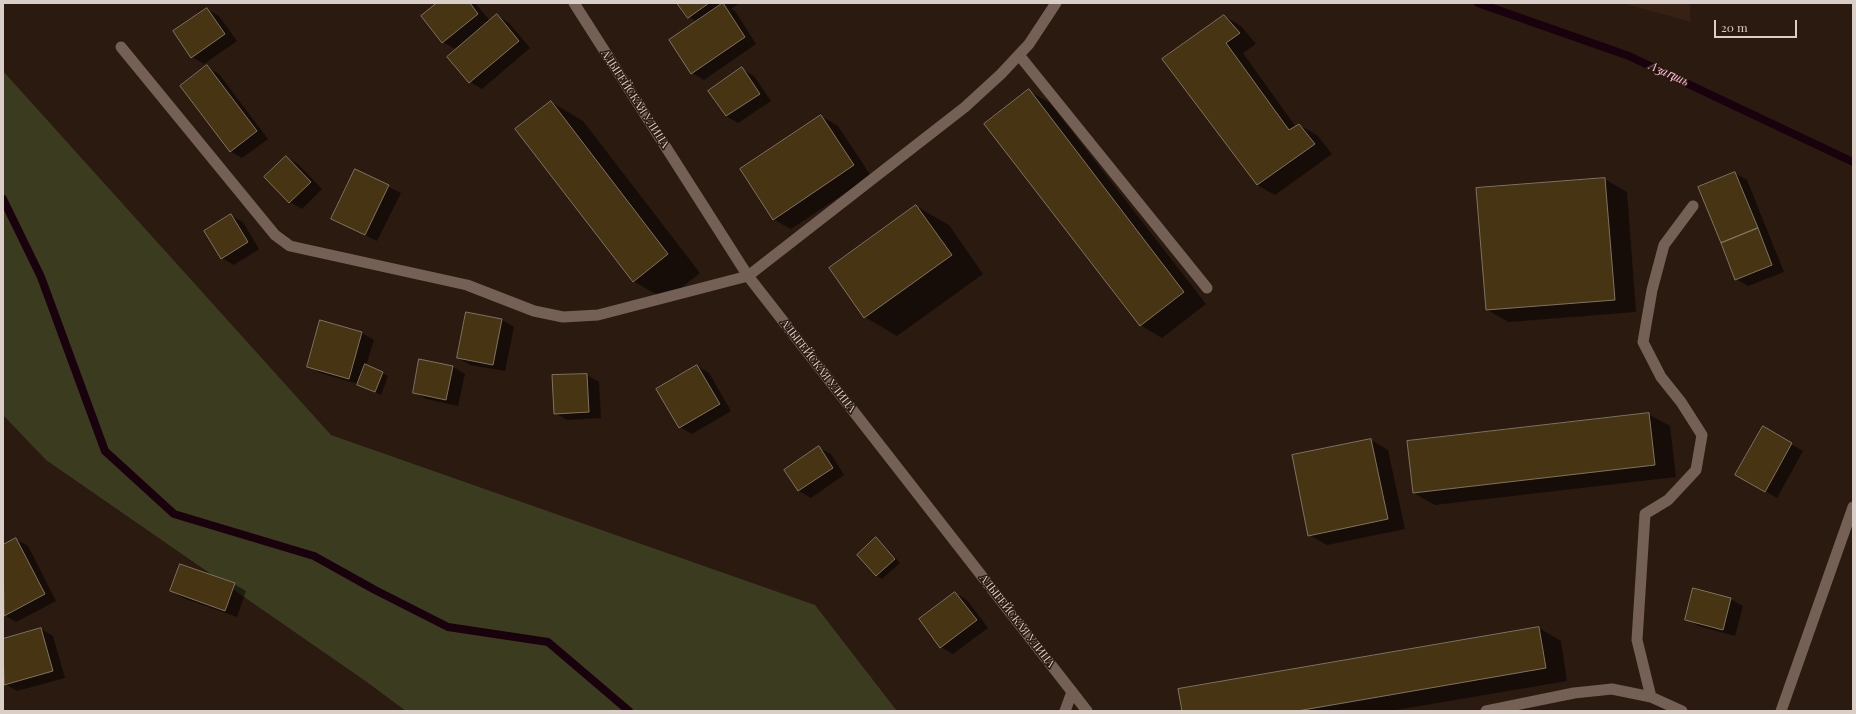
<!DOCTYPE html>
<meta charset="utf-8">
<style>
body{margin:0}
#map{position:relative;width:1856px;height:714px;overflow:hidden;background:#2a1a10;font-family:"Playfair Display",serif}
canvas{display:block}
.frame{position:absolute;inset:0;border:4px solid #dacfc8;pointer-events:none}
.scale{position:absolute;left:1714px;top:20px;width:83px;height:18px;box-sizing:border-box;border:2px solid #dacfc8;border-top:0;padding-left:5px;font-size:12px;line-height:14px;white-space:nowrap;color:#dacfc8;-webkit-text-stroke:3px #2a1a10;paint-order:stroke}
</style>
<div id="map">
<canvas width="1856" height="714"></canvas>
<div class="frame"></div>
<div class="scale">20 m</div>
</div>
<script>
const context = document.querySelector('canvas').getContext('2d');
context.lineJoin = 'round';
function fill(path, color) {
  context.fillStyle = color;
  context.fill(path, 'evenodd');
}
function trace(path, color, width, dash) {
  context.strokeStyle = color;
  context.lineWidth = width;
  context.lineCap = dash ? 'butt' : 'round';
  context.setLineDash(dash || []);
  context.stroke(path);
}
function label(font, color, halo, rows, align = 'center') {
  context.font = font + ' "Playfair Display",serif';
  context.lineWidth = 3;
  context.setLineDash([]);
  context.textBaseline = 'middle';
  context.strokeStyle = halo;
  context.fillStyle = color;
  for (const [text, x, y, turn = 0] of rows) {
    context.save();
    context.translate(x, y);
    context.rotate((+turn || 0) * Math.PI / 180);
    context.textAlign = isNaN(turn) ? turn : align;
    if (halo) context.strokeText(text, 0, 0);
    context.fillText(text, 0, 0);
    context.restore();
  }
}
fill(new Path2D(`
 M1622 3H1690L1691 22Z`), '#372114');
fill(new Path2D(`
 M3 71 331 435 815 605 897 711H406L364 680 46 460 3 415Z`), '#3b3b1f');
fill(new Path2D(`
 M439 3H475L490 21 497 16 509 23 530 48 482 89 470 82 465 43 463 42 455 49 443 42Z
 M678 3H740L731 9 735 11 756 44 704 80 692 73 697 22 689 17Z
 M207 9 219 16 237 41 204 64 192 57 174 32Z
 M1224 16 1241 26 1256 44 1243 53 1296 127 1299 125 1317 135 1332 154 1275 195 1257 185 1164 60Z
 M207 67 219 74 268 139 242 158 230 151Z
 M742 69 754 76 771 101 738 123 726 116Z
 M1029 91 1050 103 1206 304 1162 338 1140 325Z
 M551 102 583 121 700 273 666 300 633 281Z
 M821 116 838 126 871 176 791 229 773 219Z
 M286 157 298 164 322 189 302 209 290 202 265 177Z
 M355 170 401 193 377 241 332 219Z
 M1735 173 1747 180 1784 272 1748 286 1736 279 1700 187Z
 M1605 179 1627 192 1636 312 1509 322 1487 310 1477 189Z
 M916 206 949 225 983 274 897 336 865 317Z
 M231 216 243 222 259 249 234 265 222 258Z
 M502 320 514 327 505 371 470 365 458 358Z
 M321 321 362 333 374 340 366 366 388 376 381 395 358 384 320 373 308 366Z
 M697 366 709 373 731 411 692 434 680 427Z
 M453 367 465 374 458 406 426 399 414 392Z
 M587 375 599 382 601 418 567 420 555 413Z
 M1648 414 1670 426 1676 477 1435 505 1414 493Z
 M1763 428 1803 451 1777 498 1737 474Z
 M1371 440 1388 450 1405 529 1327 545 1309 535Z
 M819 448 831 454 844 475 811 498 799 491 785 471Z
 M16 539 28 546 56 601 16 622 4 615 3 612V546Z
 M876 539 881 542 900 563 882 579 876 575Z
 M234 584 246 591 237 617 183 598 171 591Z
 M955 593 967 600 988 628 953 654 941 647Z
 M1731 599 1743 606 1735 636 1698 626 1686 619Z
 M1539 628 1561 641 1567 681 1390 711H1183Z
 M41 629 53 636 65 678 17 691 5 684 3 677V640Z`), '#0007');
trace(new Path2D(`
 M1478 3 1629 56 1853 162
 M3 199 41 277 105 451 174 514 314 556 375 590 448 627 548 642 629 711`), '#19010d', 8);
const building = new Path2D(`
 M437 3H470L478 14 442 43 421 16Z
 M677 3H709L688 18Z
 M723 3 745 37 691 74 669 40Z
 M207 8 225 34 191 58 173 31Z
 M497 14 519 41 469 83 447 57Z
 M1224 15 1240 33 1226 43 1289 130 1299 124 1315 144 1257 185 1162 59Z
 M207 65 257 131 230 152 180 86Z
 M742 67 760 94 726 116 708 91Z
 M1029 89 1184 292 1140 326 984 124Z
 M551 101 668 254 633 282 515 129Z
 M821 115 854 165 773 220 740 169Z
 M286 156 311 182 289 203 264 177Z
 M355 169 389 185 365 235 331 219Z
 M1735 172 1758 228 1721 243 1698 187Z
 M1605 178 1615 300 1486 310 1476 188Z
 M916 205 952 255 864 318 829 268Z
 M231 214 248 242 221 259 204 231Z
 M1758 228 1772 265 1735 280 1721 243Z
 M466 312 502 319 493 365 457 358Z
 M320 320 362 332 349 379 307 367Z
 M419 359 453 366 446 400 413 393Z
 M365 364 383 372 375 392 357 385Z
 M697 365 720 404 679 428 656 389Z
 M587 374 589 412 554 414 552 375Z
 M1649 413 1655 465 1413 493 1407 441Z
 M1763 426 1792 443 1765 492 1735 475Z
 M1371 439 1388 519 1308 536 1292 455Z
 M819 446 833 468 798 491 784 470Z
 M876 537 895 559 876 576 857 555Z
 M16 538 45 594 4 616 3 545Z
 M180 564 235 583 225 611 170 591Z
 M1693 588 1731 598 1723 630 1685 620Z
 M955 592 977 620 940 648 919 619Z
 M1539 627 1546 668 1297 711H1182L1178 689Z
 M41 628 53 671 4 685 3 639Z`);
fill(building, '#473412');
trace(building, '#7f7360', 1);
trace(new Path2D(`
 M121 47 275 235 290 246 467 285 534 311 563 317 598 315 748 276 965 107 1001 74 1029 44 1056 3
 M1019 55 1207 288
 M1065 711 1072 692`), '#746055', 11);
trace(new Path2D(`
 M574 3 748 276 1087 711
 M1651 697 1637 640 1645 514 1668 500 1696 470 1702 435 1681 402 1661 377 1643 342 1652 290 1664 245 1693 206
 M1486 711 1574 693 1612 689 1651 697 1682 711
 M1781 711 1853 507`), '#746055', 11);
label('11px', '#dacfc8', '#2a1a10', [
 ["АДЫГЕЙСКАЯ УЛИЦА",635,99,57],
 ["АДЫГЕЙСКАЯ УЛИЦА",818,366,52],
 ["АДЫГЕЙСКАЯ УЛИЦА",1017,621,52]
]);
label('italic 12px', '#fdbbd8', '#2a1a10', [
 ["Аӡаԥшь",1669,74,25]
]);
</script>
